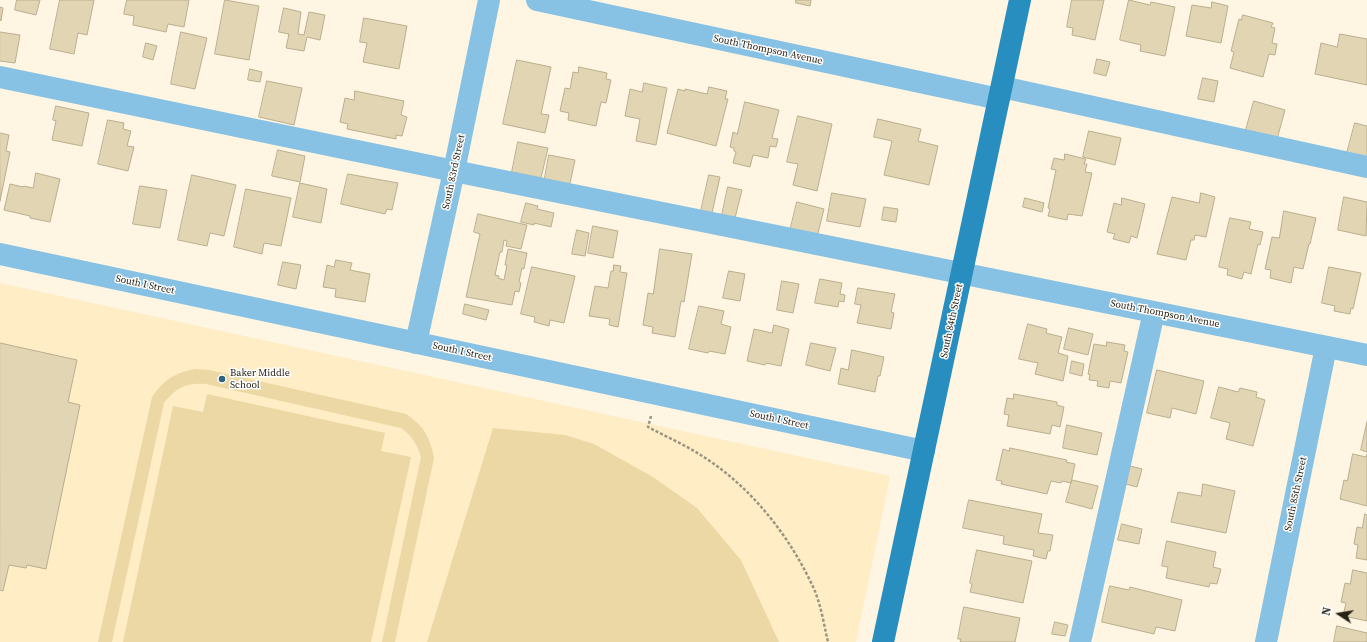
<!DOCTYPE html>
<style>
body{margin:0}
#map{position:relative;width:1367px;height:642px;overflow:hidden;background:#fef6e2;font-family:"Source Serif 4",serif}
canvas{display:block}
.north{position:absolute;left:1319px;top:594px;width:40px;height:40px;-webkit-text-stroke:3px #fff;paint-order:stroke;rotate:282deg;font-size:11px;font-weight:700;line-height:16px;text-align:center;color:#272216}
.north::after{content:'';display:block;margin:auto;width:14px;height:18px;background:#272216;clip-path:polygon(50% 0,100% 100%,50% 72%,0 100%)}
</style>
<div id="map">
<canvas width="1367" height="642"></canvas>
<div class="north">N</div>
</div>
<script>
const context = document.querySelector('canvas').getContext('2d');
context.lineJoin = 'round';
function fill(path, color) {
  context.fillStyle = color;
  context.fill(path, 'evenodd');
}
function trace(path, color, width, dash) {
  context.strokeStyle = color;
  context.lineWidth = width;
  context.lineCap = dash ? 'butt' : 'round';
  context.setLineDash(dash || []);
  context.stroke(path);
}
function label(font, color, halo, rows, align = 'center') {
  context.font = font + ' "Source Serif 4",serif';
  context.lineWidth = 3;
  context.setLineDash([]);
  context.textBaseline = 'middle';
  context.strokeStyle = halo;
  context.fillStyle = color;
  for (const [text, x, y, turn = 0] of rows) {
    context.save();
    context.translate(x, y);
    context.rotate((+turn || 0) * Math.PI / 180);
    context.textAlign = isNaN(turn) ? turn : align;
    if (halo) context.strokeText(text, 0, 0);
    context.fillText(text, 0, 0);
    context.restore();
  }
}
fill(new Path2D(`
 M0 283 890 476 856 642H0Z`), '#feedc5');
fill(new Path2D(`
 M195 369 209 370 406 414C424 426 430 437 434 458L395 642H382L421 457C417 444 412 436 401 428L206 384C186 383 177 387 164 403L112 642H98L152 397C164 380 174 373 195 369Z
 M207 394 385 433 381 451 411 457 371 642H123L173 406 203 412Z
 M493 428 565 435 594 444 653 477 697 508 741 560 779 642H427Z`), '#ecd8a4');
const building = new Path2D(`
 M17 0H40L36 15 15 10Z
 M60 0H94L87 35 78 33 74 54 50 49Z
 M127 0H189L184 27 168 24 166 32 133 25 134 16 124 14Z
 M225 0 259 6 249 60 215 54Z
 M796 0H811L810 6 796 3Z
 M1072 0H1104L1095 40 1072 35 1073 28 1067 27Z
 M1129 0 1150 5 1151 2 1175 7 1165 56 1140 51 1141 45 1120 40Z
 M1212 2 1228 6 1221 43 1186 36 1192 5 1211 8Z
 M0 7 3 8 1 21 0 20Z
 M284 8 301 12 298 34 304 35 309 12 325 15 320 40 307 37 304 51 286 48 289 34 279 32Z
 M1243 15 1273 23 1271 27 1275 28 1272 43 1277 44 1275 55 1269 54 1263 77 1230 68 1234 52 1231 51 1239 19 1241 20Z
 M364 18 407 26 399 69 363 62 367 43 360 42Z
 M0 32 20 35 15 63 0 61Z
 M181 32 207 38 195 89 171 84Z
 M1340 34 1367 39V85L1315 74 1321 43 1337 47Z
 M146 43 157 46 153 60 143 57Z
 M1097 59 1110 62 1106 76 1094 73Z
 M517 60 551 67 541 114 549 115 545 133 503 124Z
 M579 67 607 73 606 79 611 80 606 103 601 102 596 126 568 120 569 113 560 111 565 88 570 89 573 72 578 73Z
 M250 69 262 72 260 82 248 80Z
 M1203 78 1218 81 1214 102 1198 99Z
 M267 81 302 88 294 125 259 117Z
 M644 83 667 88 656 145 636 141 640 119 625 116 630 89 642 92Z
 M709 87 727 91 725 99H728L716 146 667 133 678 89 685 91V89L707 94Z
 M355 91 404 101 401 115 407 117 402 136 396 135V139L347 129 348 124 340 122 345 98 354 100Z
 M1254 101 1285 110 1277 139 1246 130Z
 M745 102 779 110 772 138 778 139 776 147 770 146 768 158 753 155 750 167 733 163 736 152 734 151V148L730 147 733 132 737 134Z
 M56 106 89 113 82 146 52 140 56 121 53 120Z
 M798 116 832 124 817 191 793 185 798 164 787 162Z
 M878 119 921 129 918 141 938 146 929 185 884 175 892 141 874 137Z
 M108 120 124 123 123 129 131 131 127 146 134 147 128 171 98 164Z
 M1355 123 1367 126V157L1347 153Z
 M1089 131 1121 138 1115 165 1083 157Z
 M0 133 9 135 6 151 10 152 0 201Z
 M518 142 548 148 541 178 512 172Z
 M278 150 305 156 300 182 272 176Z
 M1065 154 1086 159 1084 164H1087L1085 172 1092 173 1082 216 1068 214 1067 220 1048 216 1050 209 1048 208 1056 170 1051 169 1054 158 1064 160Z
 M549 155 575 160 569 188 544 183Z
 M36 173 60 179 50 222 30 218V216L4 210 10 184 23 187 24 186 33 188Z
 M348 174 398 183 392 210 387 209 385 214 341 204Z
 M192 175 236 185 224 236 210 233 207 246 178 240Z
 M709 175 720 177 712 213 701 211Z
 M300 183 327 189 321 223 293 217Z
 M140 186 167 190 160 228 133 224Z
 M728 187 742 190 735 218 722 215Z
 M246 189 291 198 281 246 264 243 262 254 234 247Z
 M832 193 866 199 860 227 827 221Z
 M1201 193 1215 197 1206 237 1195 235 1194 240H1191L1186 260 1157 254 1172 197 1199 203Z
 M1344 197 1367 202 1366 236 1338 230Z
 M1025 198 1044 203 1042 212 1023 207Z
 M1122 198 1145 204 1137 238 1131 236 1129 243 1113 239 1115 234 1107 232 1114 203 1121 205Z
 M797 202 824 209 817 237 790 231Z
 M526 203 538 206 537 209 554 213 551 227 534 223V225L521 222Z
 M884 207 898 209 896 222 882 220Z
 M1284 211 1316 218 1310 244H1309L1303 269 1294 267 1291 283 1270 278 1271 270 1265 269 1272 237 1279 238Z
 M478 214 527 225 521 249 506 246 507 241 504 240 502 252H500L495 275 499 276 498 278 504 280 507 265H505L508 249 527 253 524 269 522 268 519 282 521 283 519 292 515 291 512 305 466 297 480 234 474 232Z
 M1230 218 1251 222 1249 229 1263 232 1260 245 1258 244 1251 274 1244 272 1242 279 1227 275 1228 269 1219 267Z
 M593 226 618 231 613 258 588 253Z
 M577 230 589 233 585 256 572 254Z
 M660 249 692 254 684 302 681 301 675 337 652 333 653 327 643 325 648 293 653 294Z
 M336 260 352 263 350 270 370 274 365 302 335 297 336 289 323 287 327 265 334 267Z
 M283 262 301 265 296 289 278 285Z
 M614 265 621 266 620 272 627 273 618 327 609 325 610 319 589 316 595 286 608 288 611 271H613Z
 M532 267 575 276 564 323 550 320 549 326 534 322 535 317 521 314Z
 M1329 267 1361 273 1353 309 1351 308 1350 314 1334 311 1335 306 1322 303Z
 M729 271 745 274 740 301 723 298Z
 M820 279 842 283 840 294 845 295 844 302 839 301 838 307 815 303Z
 M782 281 799 284 793 313 777 310Z
 M858 288 895 294 891 312 894 313 891 329 857 323 861 305 855 304Z
 M465 304 489 310 486 320 463 314Z
 M699 306 724 311 721 324 731 327 725 354 709 351 708 353 689 349Z
 M1028 324 1047 329 1046 333 1062 337 1058 353 1068 356 1063 381 1035 374 1038 363 1019 359Z
 M774 325 789 329 781 366 766 363 765 365 747 361 754 329 772 333Z
 M1069 328 1093 334 1088 355 1064 349Z
 M1107 342 1125 345 1124 351 1128 352 1121 383 1110 381 1109 388 1097 386 1098 381 1089 380 1090 375 1088 374 1094 344 1106 346Z
 M0 343 77 360 68 402 80 405 46 569 27 565 26 568 9 565 3 591 0 590Z
 M811 343 836 348 830 371 806 365Z
 M852 350 884 357 880 376H878L875 392 838 384 841 368 848 370Z
 M1072 361 1084 364 1082 376 1070 373Z
 M1157 370 1204 381 1196 414 1172 408 1170 418 1147 413Z
 M1219 387 1238 392 1240 388 1257 392 1256 397 1265 400 1253 446 1226 439 1230 423 1211 418Z
 M1014 394 1057 402V405L1064 407 1060 427 1052 425 1050 434 1007 426 1009 415 1004 414 1007 398 1013 399Z
 M1367 422V452L1361 450Z
 M1067 425 1102 433 1097 455 1063 448Z
 M1010 448 1067 460 1066 462 1075 464 1071 483 1062 481 1061 483 1051 481 1047 494 1001 484 1002 481 996 480 1003 449 1009 451Z
 M1353 454 1366 457 1367 454V506L1340 499 1344 480 1347 481Z
 M1130 466 1142 469 1137 487 1126 484Z
 M1072 480 1098 486 1092 509 1066 502Z
 M1203 484 1235 491 1226 533 1171 522 1178 492 1201 496Z
 M969 500 1042 514 1038 533 1053 535 1050 551H1048L1046 559 1033 556 1034 550 1003 544 1004 536 963 528Z
 M1365 514 1367 515V560L1356 558 1358 545 1354 544 1357 527 1362 528Z
 M1122 524 1142 529 1139 544 1118 540Z
 M1167 541 1216 552 1213 567 1221 569 1217 584 1210 583 1209 587 1166 578 1168 567 1162 566Z
 M977 550 1032 561 1023 603 970 592 972 584 970 583Z
 M1353 570 1367 573V621L1343 616 1346 603 1341 602 1345 583 1350 584Z
 M1110 586 1129 590 1130 587 1182 600 1175 631 1156 627 1154 634 1102 622Z
 M964 607 1020 618 1015 642H960L961 639H958Z
 M1055 622 1068 625 1065 636 1052 634Z
 M1337 626 1367 633V642H1334Z`);
fill(building, '#e2d5b4');
trace(building, '#bbae8f', 1);
trace(new Path2D(`
 M651 416 648 427C665 436 683 444 699 454 750 485 790 536 814 589 821 605 824 625 828 642`), '#9a9483', 2.5, [3, 2]);
trace(new Path2D(`
 M537 0 999 99
 M0 77 454 171 1367 355
 M1002 87 1367 167
 M0 254 924 451
 M416 343 454 171 489 0
 M1080 642 1154 312
 M1266 642 1326 347`), '#87c1e3', 22);
trace(new Path2D(`
 M883 642 1020 0`), '#278ebf', 22);
for (const [x, y, r, color] of [
 [222,379,4,"#2e637f"]
]) {
  const dot = new Path2D();
  dot.arc(x, y, r, 0, 2 * Math.PI);
  context.fillStyle = color;
  context.fill(dot);
  trace(dot, '#fff', 1.5);
}
label('10px', '#272216', '#fff', [
 ["South Thompson Avenue",768,50,12],
 ["South 83rd Street",454,172,-78],
 ["South I Street",145,285,12],
 ["South Thompson Avenue",1165,314,11],
 ["South 84th Street",952,321,-78],
 ["South I Street",462,352,12],
 ["South I Street",779,420,12],
 ["South 85th Street",1296,494,-78]
]);
label('10px', '#272216', '#fff', [
 ["Baker Middle",230,373],
 ["School",230,385]
], 'left');
</script>
